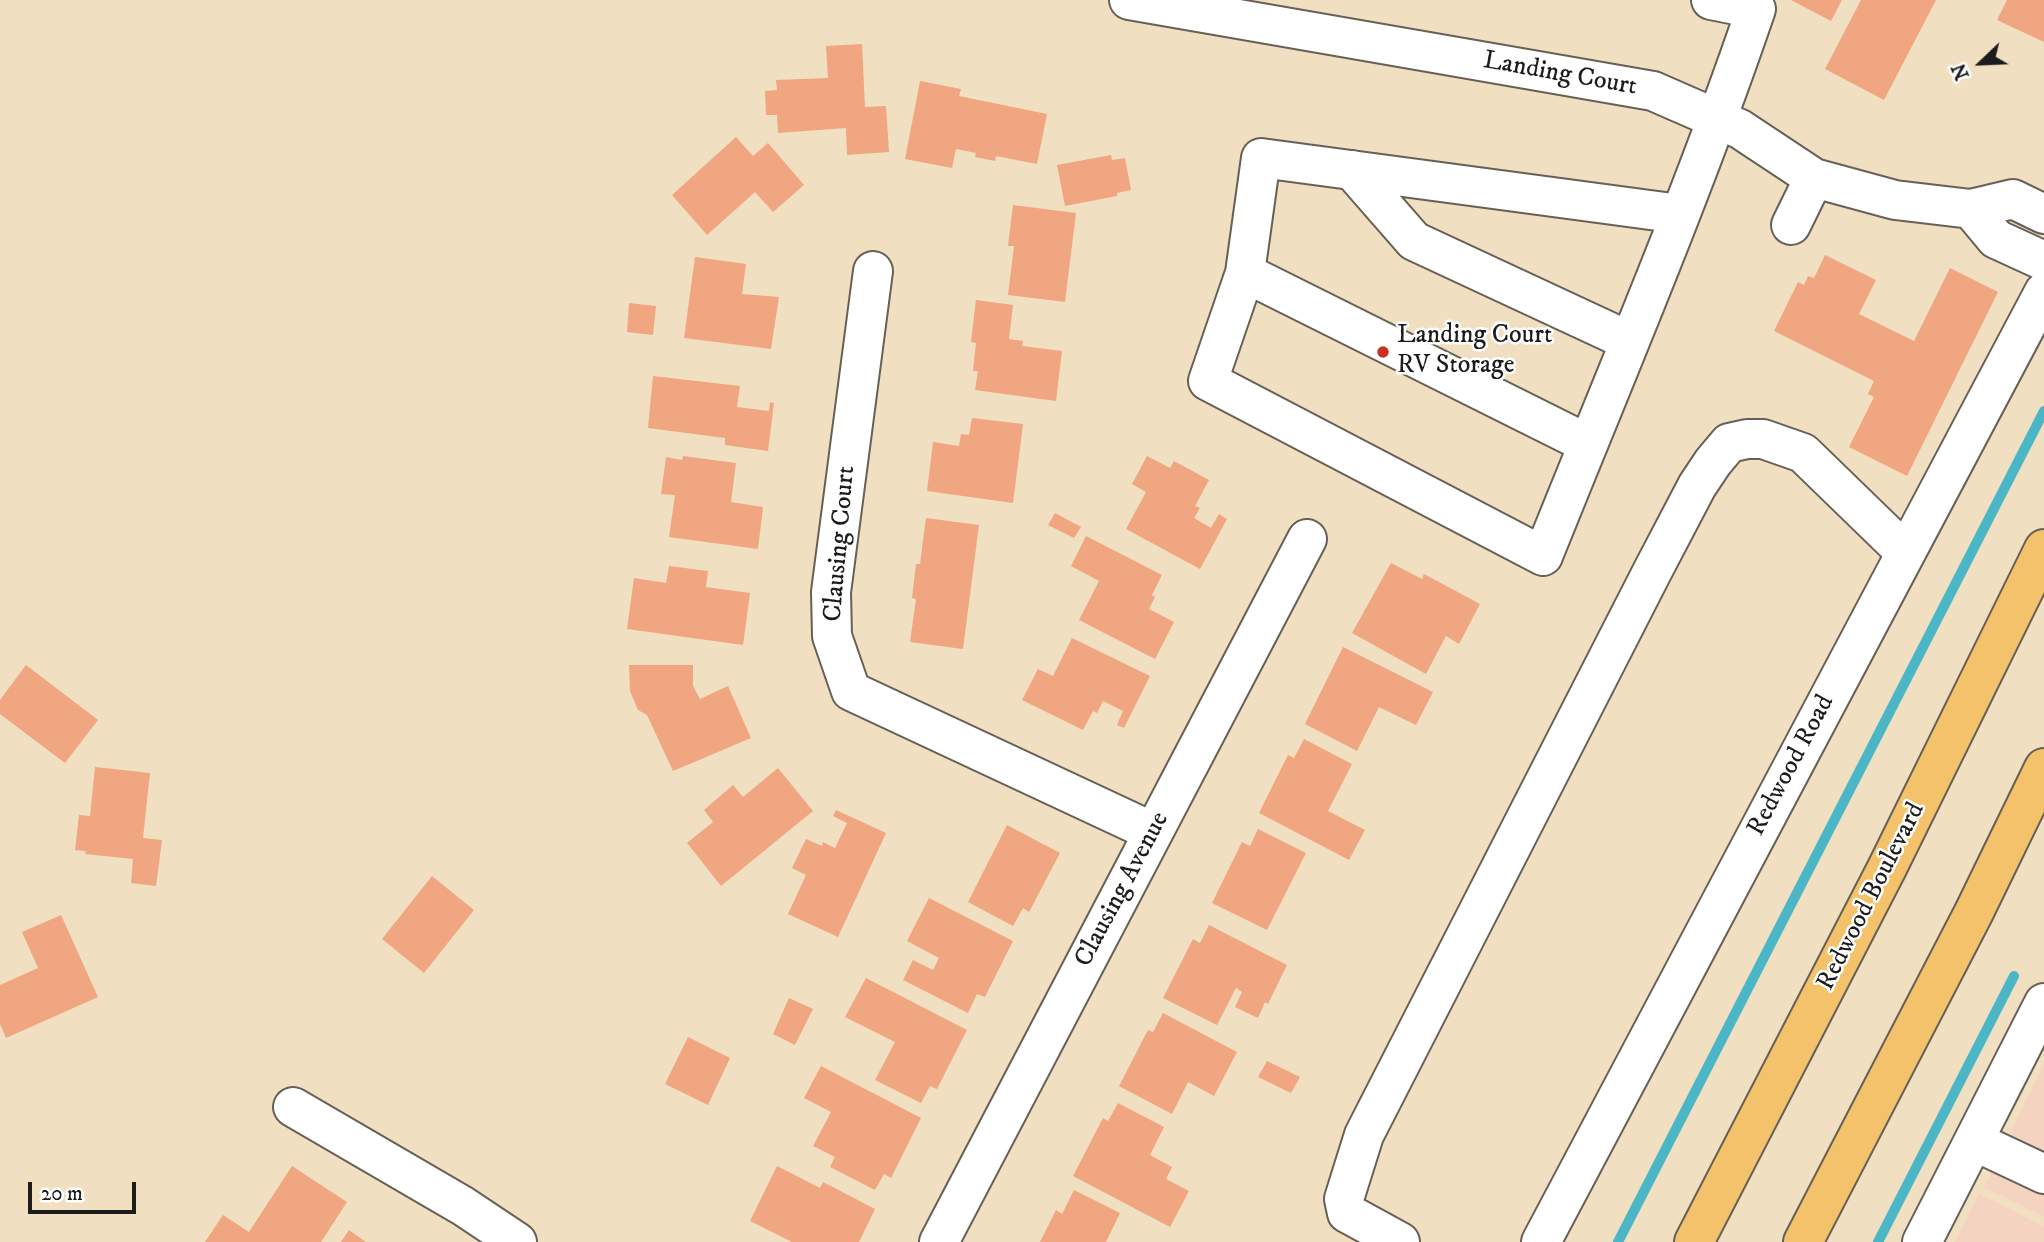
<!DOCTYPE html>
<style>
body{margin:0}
#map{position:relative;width:2044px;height:1242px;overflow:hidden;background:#f1dfc1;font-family:"IM FELL DW Pica",serif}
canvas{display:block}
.north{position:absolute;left:1946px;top:28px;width:70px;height:70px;-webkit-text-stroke:5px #fff;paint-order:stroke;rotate:247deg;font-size:19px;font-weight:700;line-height:28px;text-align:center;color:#1c1c1c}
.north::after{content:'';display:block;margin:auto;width:24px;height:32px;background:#1c1c1c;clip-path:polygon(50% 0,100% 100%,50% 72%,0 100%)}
.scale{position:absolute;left:28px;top:1182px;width:108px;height:32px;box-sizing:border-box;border:4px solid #1c1c1c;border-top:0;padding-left:9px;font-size:21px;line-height:24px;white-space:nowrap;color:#1c1c1c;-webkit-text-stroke:5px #fff;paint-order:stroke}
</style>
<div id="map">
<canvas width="2044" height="1242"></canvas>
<div class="north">N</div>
<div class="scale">20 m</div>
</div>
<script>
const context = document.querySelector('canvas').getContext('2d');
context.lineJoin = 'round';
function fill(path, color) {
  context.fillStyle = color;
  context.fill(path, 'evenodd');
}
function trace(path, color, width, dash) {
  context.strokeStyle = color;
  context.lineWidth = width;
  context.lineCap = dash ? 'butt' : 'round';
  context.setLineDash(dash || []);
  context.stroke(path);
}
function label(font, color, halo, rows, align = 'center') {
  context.font = font + ' "IM FELL DW Pica",serif';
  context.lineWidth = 5;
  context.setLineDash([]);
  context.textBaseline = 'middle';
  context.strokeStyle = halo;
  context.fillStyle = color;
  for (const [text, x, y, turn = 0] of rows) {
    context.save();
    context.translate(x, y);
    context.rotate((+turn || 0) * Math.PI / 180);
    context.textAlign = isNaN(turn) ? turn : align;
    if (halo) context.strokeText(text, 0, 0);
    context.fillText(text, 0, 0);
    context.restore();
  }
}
fill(new Path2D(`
 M2044 1064V1217L1984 1187Z
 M1979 1194 2044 1227V1242H1955Z`), '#f5d3c1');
trace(new Path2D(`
 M1618 1242 2044 411
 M1878 1242 2014 976`), '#4ab6c6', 10);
fill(new Path2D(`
 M1791 0H1842L1831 21Z
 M1861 0H1936L1884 100 1825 69Z
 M2007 0H2044V42L1997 20Z
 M862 44 865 107 886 106 889 152 847 155 846 128 778 133 777 115H766L765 91 777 90 776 80 828 78 826 46Z
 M920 81 961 89 959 96 1047 114 1037 164 996 156 995 161 975 157 976 153 956 149 952 168 905 159Z
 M736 137 753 156 768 143 804 185 773 212 755 192 707 235 672 195Z
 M1111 155 1112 160 1125 158 1131 190 1117 193V196L1065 206 1057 165Z
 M1013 205 1076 213 1065 302 1008 295 1014 246H1008Z
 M1825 255 1876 280 1859 314 1914 341 1950 268 1998 292 1907 476 1849 447 1874 397 1868 394 1874 381 1774 331 1798 282 1804 285 1808 276 1814 278Z
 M695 257 746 264 742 294 779 297 771 349 684 338Z
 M976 300 1013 305 1009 339 1023 341 1022 346 1062 351 1056 401 975 390 978 371H973L976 343 971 342Z
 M629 303 656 306 653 335 627 332Z
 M653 376 740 386 737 407 769 411 770 402 774 403 768 451 725 445V438L648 428Z
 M972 418 1023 424 1013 503 927 491 933 442 959 446 961 434 969 435Z
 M683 456 736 463 731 502 763 507 758 549 669 537 675 495 661 494 666 457 682 460Z
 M1147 456 1170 468 1174 461 1209 480 1195 506 1200 508 1194 518 1211 528 1219 514 1227 519 1200 569 1126 529 1146 492 1132 484Z
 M1055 513 1081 527 1074 538 1048 525Z
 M926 518 979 525 963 649 910 642 916 599 912 598 916 564H920Z
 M1086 536 1162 575 1152 595 1155 597 1149 609 1174 622 1155 659 1079 620 1099 581 1071 566Z
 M1391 563 1422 579 1424 574 1480 604 1459 644 1446 636 1426 674 1352 633Z
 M669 566 708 571 706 587 750 593 743 645 627 629 634 578 666 583Z
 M1072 638 1150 676 1124 728 1117 725 1123 711 1103 701 1097 713 1093 711 1083 730 1022 700 1038 669 1053 676Z
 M1343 647 1433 692 1416 725 1379 707 1357 751 1305 724Z
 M26 665 98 720 65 763 0 714V700Z
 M629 665H693V686L700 699 728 686 751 738 673 771 647 715 638 710 630 691Z
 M1304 739 1352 764 1328 811 1365 830 1349 860 1259 813 1288 755 1294 758Z
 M95 767 150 773 143 838 162 840 156 886 131 883 133 859 85 854 86 851 75 850 79 815 90 816Z
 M778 768 813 811 721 886 687 843 713 822 704 810 733 785 743 797Z
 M836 810 886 833 838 937 788 914 806 875 792 868 806 839 822 846 823 842 835 848 847 823 833 816Z
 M1007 825 1060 853 1029 912 1023 908 1013 926 968 902Z
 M1258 829 1306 853 1267 930 1212 903 1242 842 1250 846Z
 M432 876 474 910 424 973 382 939Z
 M929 898 1013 941 985 997 977 994 968 1013 903 980 913 960 933 970 939 958 907 941Z
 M61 915 98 997 6 1038 0 1024V985L38 968 22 932Z
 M1209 925 1287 965 1268 1004 1265 1002 1258 1018 1235 1007 1242 992 1236 988 1217 1025 1163 998 1193 939 1200 943Z
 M866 978 967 1030 937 1089 930 1086 921 1103 875 1080 895 1042 845 1017Z
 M789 998 813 1009 795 1045 773 1034Z
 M1163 1013 1237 1052 1214 1096 1188 1082 1172 1114 1119 1086 1148 1030 1153 1032Z
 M688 1037 730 1058 708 1105 665 1084Z
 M1267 1061 1300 1077 1291 1093 1258 1077Z
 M821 1066 921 1118 891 1178 884 1174 875 1190 830 1167 835 1157 813 1146 831 1112 804 1098Z
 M1118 1103 1164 1127 1150 1155 1172 1167 1166 1179 1189 1191 1170 1227 1073 1176 1103 1118 1108 1121Z
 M292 1166 347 1202 321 1242H205L223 1215 249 1232Z
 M777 1166 820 1188 823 1182 875 1209 859 1242H792L750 1221Z
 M1074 1190 1120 1213 1106 1242H1040L1056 1210 1062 1214Z
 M349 1230 366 1242H341Z`), '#efa681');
const minor = new Path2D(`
 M1129 0 1653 91 1740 129 1814 178 1895 200 1971 209 2013 199 2044 214
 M1352 170 1414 241 1629 341
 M1971 209 1996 239 2044 261
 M1680 214 1261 158 1245 273 1208 381 1543 556C1616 374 1693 194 1756 9L1711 0
 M1791 225 1814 178
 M873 271 831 592 832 636 851 691 1153 832
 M1245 273 1588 444
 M293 1107 463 1206 517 1242
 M1974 1141 2044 1174
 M939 1242 1307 539
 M1400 1242 1347 1213 1344 1199 1364 1135 1653 570 1697 486 1713 462 1729 443 1747 439H1763L1803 453 1905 552
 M1541 1242 2044 292
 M1922 1242 2044 1003`);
const major = new Path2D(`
 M1694 1242 1887 868 2044 549
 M1803 1242 1974 912 2044 768`);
trace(minor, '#676056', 42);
trace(major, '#676056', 42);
trace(minor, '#fff', 38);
trace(major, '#f4c26a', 38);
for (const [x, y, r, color] of [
 [1383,352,7,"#c8321e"]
]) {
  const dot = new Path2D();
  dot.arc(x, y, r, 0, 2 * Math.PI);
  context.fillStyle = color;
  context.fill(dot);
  trace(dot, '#fff', 2.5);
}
label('26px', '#1c1c1c', '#fff', [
 ["Landing Court",1560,75,10],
 ["Clausing Court",841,544,-85],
 ["Redwood Road",1792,766,-62],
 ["Clausing Avenue",1123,890,-62],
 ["Redwood Boulevard",1872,897,-63]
]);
label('26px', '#1c1c1c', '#fff', [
 ["Landing Court",1397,337],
 ["RV Storage",1397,367]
], 'left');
</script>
